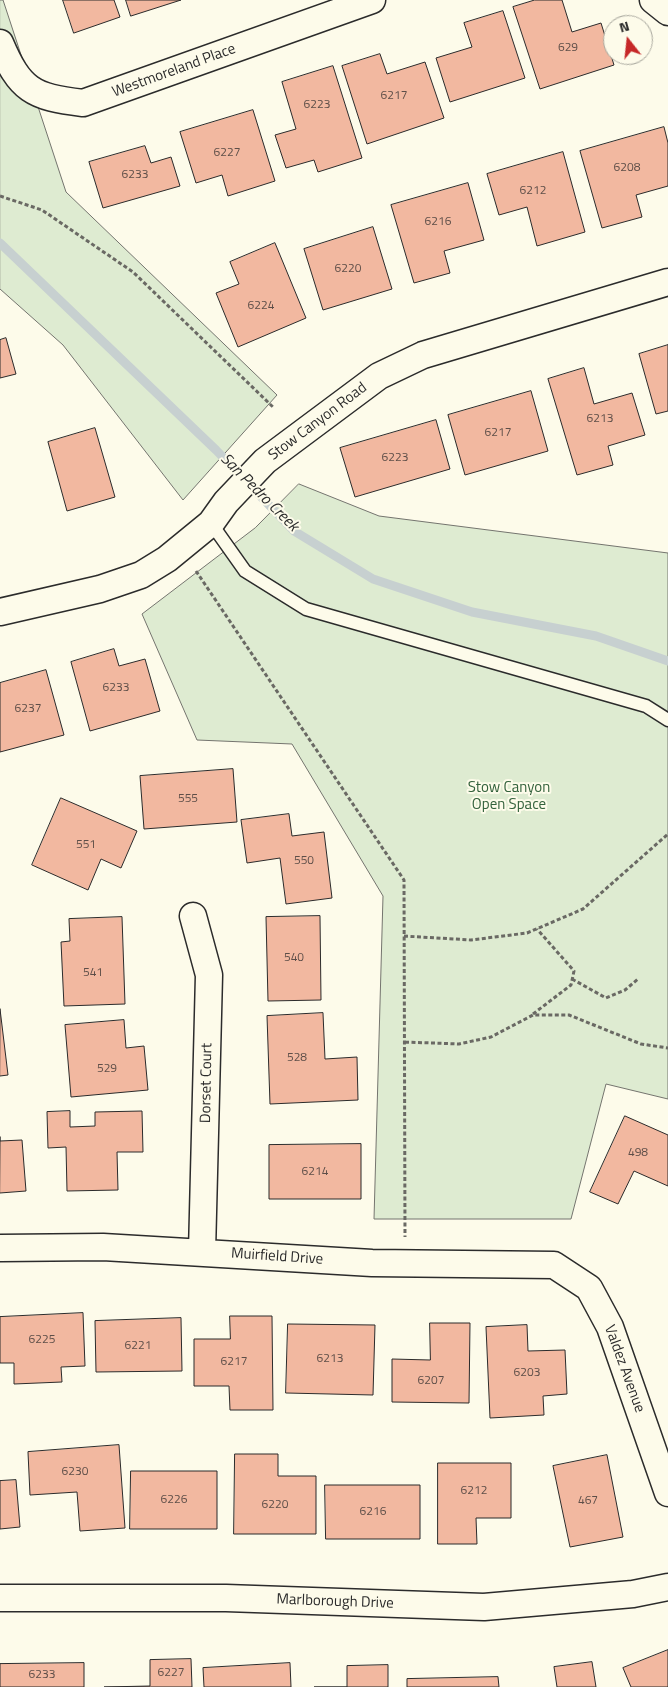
<!DOCTYPE html>
<style>
body{margin:0}
#map{position:relative;width:668px;height:1687px;overflow:hidden;background:#fdfbea;font-family:"Titillium Web",sans-serif}
canvas{display:block}
.north{position:absolute;left:603px;top:15px;width:50px;height:50px;box-sizing:border-box;background:#fdfbea;border:1px solid #a9a89e;border-radius:50%;rotate:344deg;font-size:14px;font-weight:700;line-height:20px;text-align:center;color:#2b2b2b}
.north::after{content:'';display:block;margin:auto;width:18px;height:22px;background:#c62828;clip-path:polygon(50% 0,100% 100%,50% 72%,0 100%)}
</style>
<div id="map">
<canvas width="668" height="1687"></canvas>
<div class="north">N</div>
</div>
<script>
const context = document.querySelector('canvas').getContext('2d');
context.lineJoin = 'round';
function fill(path, color) {
  context.fillStyle = color;
  context.fill(path, 'evenodd');
}
function trace(path, color, width, dash) {
  context.strokeStyle = color;
  context.lineWidth = width;
  context.lineCap = dash ? 'butt' : 'round';
  context.setLineDash(dash || []);
  context.stroke(path);
}
function label(font, color, halo, rows, align = 'center') {
  context.font = font + ' "Titillium Web",sans-serif';
  context.lineWidth = 4;
  context.setLineDash([]);
  context.textBaseline = 'middle';
  context.strokeStyle = halo;
  context.fillStyle = color;
  for (const [text, x, y, turn = 0] of rows) {
    context.save();
    context.translate(x, y);
    context.rotate((+turn || 0) * Math.PI / 180);
    context.textAlign = isNaN(turn) ? turn : align;
    if (halo) context.strokeText(text, 0, 0);
    context.fillText(text, 0, 0);
    context.restore();
  }
}
const green = new Path2D(`
 M0 0H3L66 192 277 395 183 500 63 345 0 289Z
 M299 484 379 516 668 553V1099L606 1084 571 1219H374L383 896 292 744 197 740 142 614 255 528Z`);
fill(green, '#deebd1');
trace(green, '#74746e', 1);
trace(new Path2D(`
 M0 243 216 450 294 531 373 579 472 612 596 636 668 661`), '#c7d0d0', 9);
const building = new Path2D(`
 M63 0H114L120 17 74 33Z
 M126 0H181L131 16Z
 M535 0H562L572 32 601 23 614 65 540 89 513 7Z
 M503 11 525 78 450 102 436 58 472 47 464 23Z
 M380 54 387 74 425 62 444 118 367 144 342 66Z
 M333 66 362 158 318 172 314 160 286 168 275 135 296 129 282 82Z
 M253 110 275 181 228 196 222 175 196 183 180 132Z
 M664 127 668 143V186L636 195 642 217 602 228 580 151Z
 M145 146 151 163 171 157 180 186 103 208 89 162Z
 M563 152 585 232 537 246 527 207 499 215 487 174Z
 M468 183 484 240 444 251 450 273 414 283 391 205Z
 M373 227 392 289 323 310 304 249Z
 M275 243 306 318 238 347 216 293 239 284 230 262Z
 M6 338 16 374 0 378V340Z
 M668 345V411L656 414 639 354Z
 M584 368 594 404 632 393 645 435 608 446 613 465 577 475 548 379Z
 M531 391 548 451 465 475 448 415Z
 M436 420 450 469 355 497 340 448Z
 M95 428 115 497 67 511 48 442Z
 M114 649 119 666 145 659 160 711 90 731 71 662Z
 M46 670 64 735 0 752V683Z
 M233 769 237 822 144 829 140 776Z
 M61 798 137 831 121 868 101 859 88 890 32 865Z
 M289 814 292 836 324 832 332 898 286 904 280 858 247 863 241 820Z
 M320 916 321 1000 268 1001 266 917Z
 M122 917 125 1004 64 1006 61 942 70 941 69 919Z
 M0 1009 8 1075 0 1076Z
 M323 1013 325 1059 357 1057 358 1100 270 1104 267 1016Z
 M124 1020 126 1048 144 1046 148 1090 71 1097 65 1025Z
 M70 1111V1127L95 1126V1112L142 1111 143 1152H117L118 1190 67 1191 66 1147 48 1148 47 1112Z
 M625 1116 668 1135V1186L634 1171 618 1204 590 1192Z
 M0 1137V1141L22 1140 26 1191 0 1193Z
 M361 1144V1199H269V1145Z
 M83 1313 85 1366 61 1367 62 1382 14 1384V1363H0V1317Z
 M230 1316H272L273 1410H230L229 1386H194V1339H230Z
 M181 1318 182 1371 96 1372 95 1321Z
 M430 1323H470L469 1403 392 1402V1359L430 1360Z
 M288 1324 375 1325 373 1395 286 1393Z
 M527 1325 528 1351 565 1350 567 1394 543 1396 544 1415 490 1418 486 1327Z
 M119 1445 125 1528 80 1531 77 1492 30 1495 28 1452Z
 M235 1454H278V1476H316V1534H234Z
 M607 1455 623 1537 570 1547 553 1466Z
 M438 1463H511V1518H476L477 1544H438Z
 M131 1471H217V1529H130Z
 M16 1480 20 1527 0 1529V1481Z
 M325 1485H420V1539H326Z
 M668 1650V1687H631L623 1668Z
 M191 1659 192 1687H104L150 1686V1660Z
 M592 1662 596 1687H557L554 1667Z
 M84 1663V1687H0V1664Z
 M290 1663 291 1687H204L203 1668Z
 M388 1665V1687H314H347V1666Z
 M498 1677 499 1687H407V1679Z`);
fill(building, '#f2b8a0');
trace(building, '#2b2b2b', 1);
const lane = new Path2D(`
 M211 523 245 571 306 609 646 706 668 720`);
const street = new Path2D(`
 M653 0 668 12
 M0 43C20 90 32 97 83 103L372 0
 M0 612 100 589 141 575 167 559 211 523 226 502 265 461 379 376 423 355 668 282
 M193 916 209 975 202 1252
 M0 1248 103 1247 372 1263 554 1265 589 1288 610 1327 668 1493
 M0 1598H226L484 1607 633 1594 668 1587`);
trace(lane, '#2b2b2b', 15);
trace(street, '#2b2b2b', 29);
trace(new Path2D(`
 M0 196 42 210 133 272 273 407
 M196 571 404 880 405 1237
 M404 936 471 940 527 933 583 909 668 834
 M572 979 606 998 625 990 638 979
 M533 1014 571 985 574 971 537 929
 M405 1042 459 1044 491 1037 533 1015H569L641 1044 668 1048`), '#6a6964', 3, [4, 2.5]);
trace(lane, '#fdfbea', 12);
trace(street, '#fdfbea', 26);
label('12px', '#5d4e48', null, [
 ["629",568,48],
 ["6217",394,96],
 ["6223",317,105],
 ["6227",227,153],
 ["6208",627,168],
 ["6233",135,175],
 ["6212",533,191],
 ["6216",438,222],
 ["6220",348,269],
 ["6224",261,306],
 ["6213",600,419],
 ["6217",498,433],
 ["6223",395,458],
 ["6233",116,688],
 ["6237",28,709],
 ["555",188,799],
 ["551",86,845],
 ["550",304,861],
 ["540",294,958],
 ["541",93,973],
 ["528",297,1058],
 ["529",107,1069],
 ["498",638,1153],
 ["6214",315,1172],
 ["6225",42,1340],
 ["6221",138,1346],
 ["6213",330,1359],
 ["6217",234,1362],
 ["6203",527,1373],
 ["6207",431,1381],
 ["6230",75,1472],
 ["6212",474,1491],
 ["6226",174,1500],
 ["467",588,1501],
 ["6220",275,1505],
 ["6216",373,1512],
 ["6227",171,1673],
 ["6233",42,1675]
]);
label('15px', '#2b2b2b', '#fdfbea', [
 ["Westmoreland Place",174,71,-20],
 ["Stow Canyon Road",318,422,-37],
 ["Dorset Court",207,1083,-89],
 ["Muirfield Drive",277,1257,4],
 ["Valdez Avenue",624,1369,70],
 ["Marlborough Drive",335,1602,2]
]);
label('15px', '#34623c', '#fdfbea', [
 ["Stow Canyon",509,788],
 ["Open Space",509,805]
]);
label('italic 16px', '#2b2b2b', '#fdfbea', [
 ["San Pedro Creek",259,493,45]
]);
</script>
